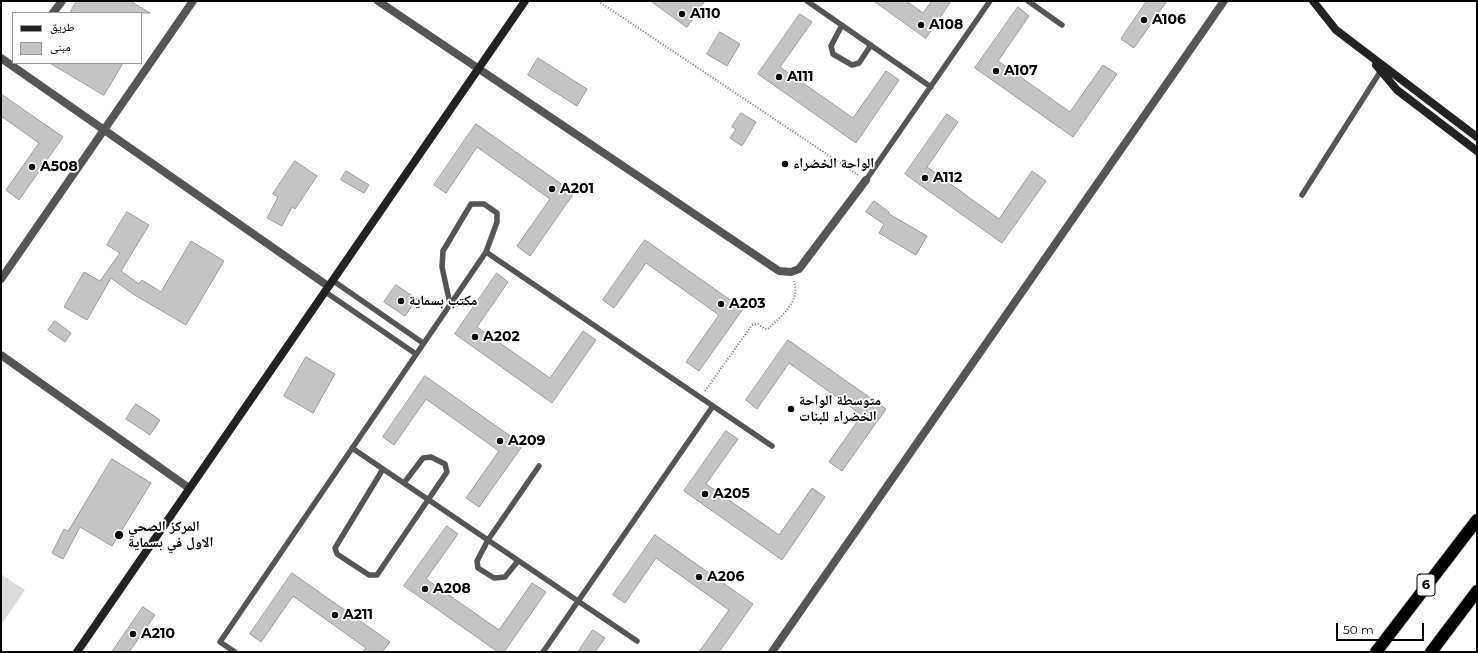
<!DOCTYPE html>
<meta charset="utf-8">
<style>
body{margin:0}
#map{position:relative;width:1478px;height:653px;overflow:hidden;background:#fff;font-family:Montserrat,"Noto Naskh Arabic",sans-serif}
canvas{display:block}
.frame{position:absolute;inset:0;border:2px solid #000;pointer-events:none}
.legend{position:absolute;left:12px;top:12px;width:130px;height:52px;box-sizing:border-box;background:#fff;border:1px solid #999;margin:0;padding:5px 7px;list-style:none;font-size:12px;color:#000}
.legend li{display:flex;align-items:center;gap:8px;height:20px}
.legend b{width:20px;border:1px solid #999}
.scale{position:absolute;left:1336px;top:623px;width:88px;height:18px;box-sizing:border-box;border:2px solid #000;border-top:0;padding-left:5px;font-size:12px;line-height:14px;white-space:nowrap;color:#000;-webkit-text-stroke:3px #fff;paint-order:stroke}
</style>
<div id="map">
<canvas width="1478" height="653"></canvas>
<div class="frame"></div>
<ul class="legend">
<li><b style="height:5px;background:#222"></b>طريق</li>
<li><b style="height:11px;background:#c4c4c4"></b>مبنى</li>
</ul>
<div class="scale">50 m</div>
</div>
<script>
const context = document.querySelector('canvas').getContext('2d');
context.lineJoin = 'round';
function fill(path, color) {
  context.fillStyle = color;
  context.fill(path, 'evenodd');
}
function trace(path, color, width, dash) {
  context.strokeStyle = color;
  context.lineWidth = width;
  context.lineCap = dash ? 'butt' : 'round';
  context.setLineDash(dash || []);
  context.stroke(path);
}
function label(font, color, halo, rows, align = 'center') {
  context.font = font + ' Montserrat,"Noto Naskh Arabic",sans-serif';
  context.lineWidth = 3.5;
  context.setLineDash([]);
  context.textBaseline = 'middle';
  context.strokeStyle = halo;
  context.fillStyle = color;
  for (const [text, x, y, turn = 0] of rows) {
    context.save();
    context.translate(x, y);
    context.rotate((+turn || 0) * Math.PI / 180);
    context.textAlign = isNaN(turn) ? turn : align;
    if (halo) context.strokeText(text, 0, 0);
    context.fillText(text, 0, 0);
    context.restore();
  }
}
fill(new Path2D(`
 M1 574 25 590 1 625Z`), '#dcdcdc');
const building = new Path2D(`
 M77 1H130L150 13H70Z
 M651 1H705L687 27Z
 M874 1H906L923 13 932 1H951L926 38Z
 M1147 1H1167L1134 48 1121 39Z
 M1018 7 1029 16 998 61 1070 112 1103 65 1117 74 1073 137 975 68Z
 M800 14 812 22 780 67 853 118 886 71 899 80 856 143 758 74Z
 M720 32 740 44 727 66 707 54Z
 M538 58 587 89 577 106 528 75Z
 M50 63H123L104 95Z
 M1 94 63 137 19 200 6 190 39 143 1 116Z
 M741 113 756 122 742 146 730 138 736 129 732 127Z
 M947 114 958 122 927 167 999 219 1032 171 1046 181 1002 243 905 174Z
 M476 124 574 193 530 256 517 246 550 199 477 147 446 193 434 185Z
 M295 161 317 176 295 209 292 207 282 226 267 218 278 197 273 194Z
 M346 171 369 185 364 193 341 180Z
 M874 201 889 212V214L927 236 916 255 879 233 884 224 866 212Z
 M127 212 149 225 121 271 139 284 142 280 161 292 191 241 224 261 186 325 133 294 111 278 87 320 64 307 84 272 100 281 120 253 107 245Z
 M645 240 743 309 699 371 686 362 719 315 646 263 614 308 603 300Z
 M497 273 508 282 477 327 550 378 583 331 596 340 552 403 455 334Z
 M396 285 417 299 405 316 384 302Z
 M55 321 71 333 65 342 48 330Z
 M788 340 886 409 842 471 829 462 862 415 789 363 757 409 746 400Z
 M306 357 335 374 313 413 284 396Z
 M425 376 523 445 479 507 466 498 499 451 426 399 394 445 383 437Z
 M136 404 160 420 150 435 126 419Z
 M726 431 738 439 706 484 779 535 812 488 825 497 782 560 684 491Z
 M112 459 151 483 112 546 80 527 63 559 52 553 64 529 68 531Z
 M447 526 458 534 426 579 499 630 532 583 546 592 504 652H498L404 586Z
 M655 535 753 604 719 652H699L729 610 656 558 625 603 613 595Z
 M292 573 390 642 382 652H363L366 648 293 596 261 642 250 634Z
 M143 607 155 615 129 652H112Z
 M593 630 605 638 595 652H578Z`);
fill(building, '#c4c4c4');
trace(building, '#999', 1);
const highway = new Path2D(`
 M1376 652 1477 520
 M1431 652 1477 591`);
trace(highway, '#dbdbdb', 14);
trace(new Path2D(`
 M598 1 858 175
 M705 391 752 325 758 324 765 329H768C781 316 801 302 794 281`), '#777', 2, [1, 2]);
trace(new Path2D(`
 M807 1 931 87
 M1028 1 1062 25
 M842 25 831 46 833 54 852 65 859 63 871 45
 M866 180 990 1
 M1302 195 1382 69
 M486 252 772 446
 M332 280 423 343
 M324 291 416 354
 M352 448 637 641
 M383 469 335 548 337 554 369 575H377L447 472 445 464 431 457 423 458 404 483
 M518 561 505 577 494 578 478 568 477 561 488 540 539 466
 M235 652 220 642 486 252 497 222V213L484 204H471L443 251 442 267 450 304
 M543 652 713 406`), '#555', 5.5);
trace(new Path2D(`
 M378 1 779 271 791 272 799 269 866 180
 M53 13 62 1
 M1 58 328 286
 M1 279 193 1
 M1 355 189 488
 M772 652 1224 1`), '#555', 8);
trace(new Path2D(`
 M1313 1 1336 30 1477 137
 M1376 65 1397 90 1477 151
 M77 652 525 1`), '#222', 8);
trace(highway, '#000', 12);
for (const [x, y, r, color] of [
 [682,14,4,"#000"],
 [1144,20,4,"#000"],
 [921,25,4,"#000"],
 [996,71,4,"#000"],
 [779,77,4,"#000"],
 [785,164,4,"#000"],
 [32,167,4,"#000"],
 [925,178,4,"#000"],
 [552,189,4,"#000"],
 [401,301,4,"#000"],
 [721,304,4,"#000"],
 [475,337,4,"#000"],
 [791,409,4,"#000"],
 [500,441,4,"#000"],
 [705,494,4,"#000"],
 [119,535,5,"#000"],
 [699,577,4,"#000"],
 [425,589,4,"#000"],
 [335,615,4,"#000"],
 [133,634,4,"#000"]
]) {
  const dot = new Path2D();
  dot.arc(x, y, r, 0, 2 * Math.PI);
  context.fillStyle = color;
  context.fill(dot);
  trace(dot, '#fff', 1.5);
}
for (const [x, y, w] of [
 [1426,585,18]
]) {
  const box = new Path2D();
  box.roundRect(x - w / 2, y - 11, w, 22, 3);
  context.fillStyle = '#fff';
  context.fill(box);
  trace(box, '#000', 1);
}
label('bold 13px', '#000', null, [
 ["6",1426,585]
]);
label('bold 14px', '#000', '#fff', [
 ["A110",690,14],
 ["A106",1152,20],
 ["A108",929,25],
 ["A107",1004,71],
 ["A111",787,77],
 ["الواحة الخضراء",793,164],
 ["A508",40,167],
 ["A112",933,178],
 ["A201",560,189],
 ["مكتب بسماية",409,301],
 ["A203",729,304],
 ["A202",483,337],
 ["متوسطة الواحة",799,401],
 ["الخضراء للبنات",799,417],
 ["A209",508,441],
 ["A205",713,494],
 ["المركز الصحي",128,527],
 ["الاول في بسماية",128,543],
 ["A206",707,577],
 ["A208",433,589],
 ["A211",343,615],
 ["A210",141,634]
], 'left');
</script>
